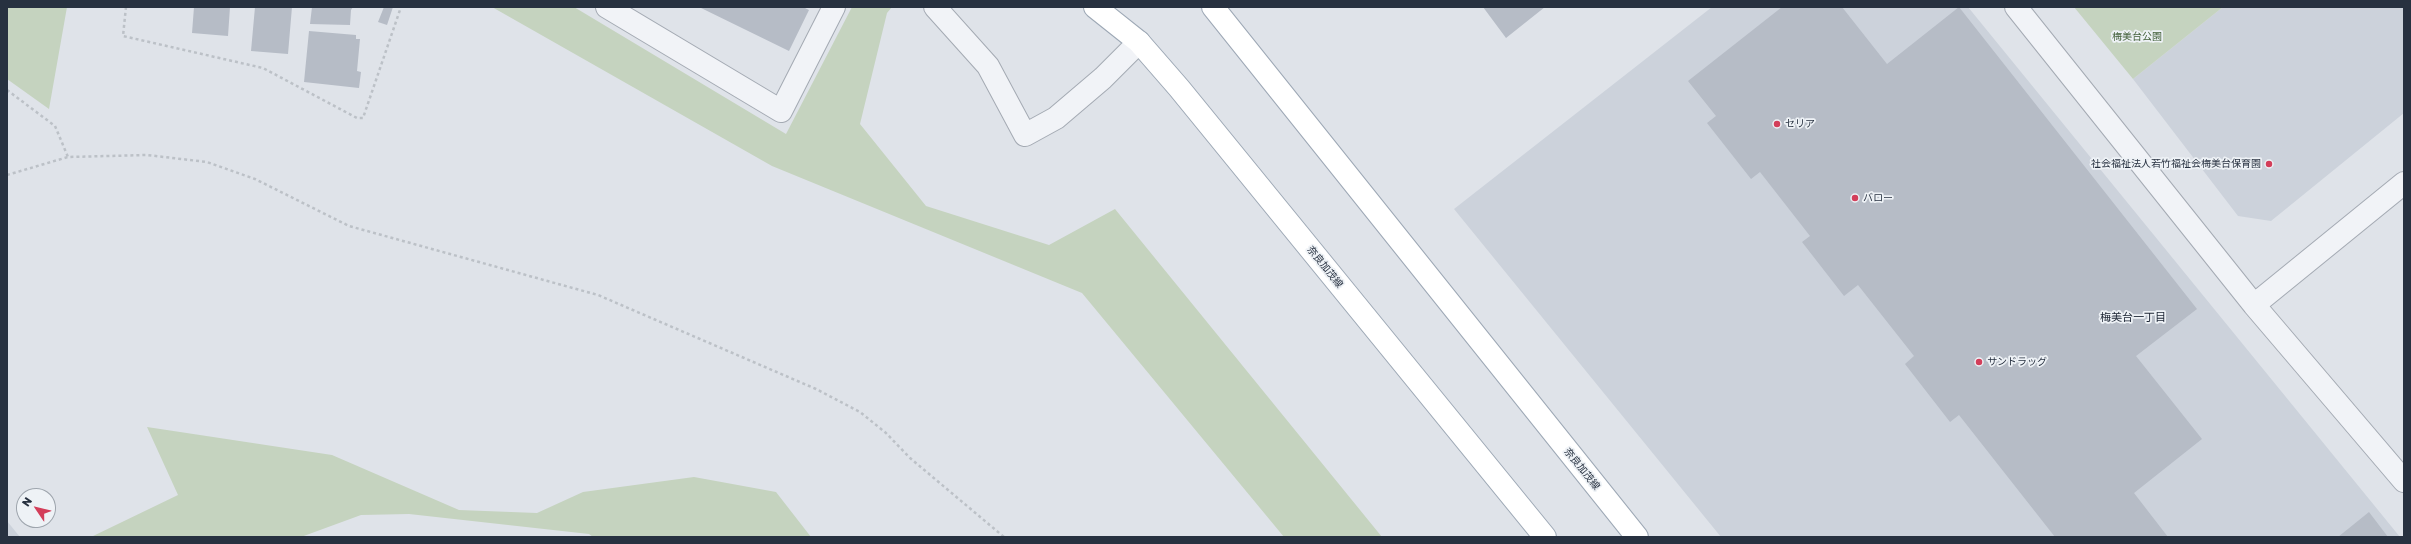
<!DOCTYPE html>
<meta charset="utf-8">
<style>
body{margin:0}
#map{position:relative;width:2411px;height:544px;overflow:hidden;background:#dfe3e9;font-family:"Golos Text",sans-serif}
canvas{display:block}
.frame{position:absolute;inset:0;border:8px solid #273140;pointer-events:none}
.north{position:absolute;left:16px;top:488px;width:40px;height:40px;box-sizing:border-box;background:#eef2f6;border:1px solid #9ea5ad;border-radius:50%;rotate:305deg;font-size:11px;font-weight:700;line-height:16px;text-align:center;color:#273140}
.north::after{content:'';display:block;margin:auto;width:14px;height:18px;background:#d33e5a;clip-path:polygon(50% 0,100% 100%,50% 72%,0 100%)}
</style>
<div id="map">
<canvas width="2411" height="544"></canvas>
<div class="frame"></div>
<div class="north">N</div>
</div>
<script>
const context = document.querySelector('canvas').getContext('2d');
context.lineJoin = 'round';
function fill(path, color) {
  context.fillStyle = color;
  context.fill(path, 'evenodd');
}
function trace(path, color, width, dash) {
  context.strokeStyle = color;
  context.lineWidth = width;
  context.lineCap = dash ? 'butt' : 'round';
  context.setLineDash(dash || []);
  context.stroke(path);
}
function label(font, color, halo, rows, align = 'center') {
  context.font = font + ' "Golos Text","Noto Sans JP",sans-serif';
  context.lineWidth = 3.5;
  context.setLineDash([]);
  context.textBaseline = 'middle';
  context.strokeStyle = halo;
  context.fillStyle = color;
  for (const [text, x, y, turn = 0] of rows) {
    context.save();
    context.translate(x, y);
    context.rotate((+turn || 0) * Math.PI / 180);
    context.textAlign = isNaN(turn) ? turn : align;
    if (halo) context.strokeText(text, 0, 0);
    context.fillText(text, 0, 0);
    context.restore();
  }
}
fill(new Path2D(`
 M1712 7H1968L2400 537H1721L1454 209Z
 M2223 7H2404V113L2271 221 2238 216 2133 79Z
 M7 521 20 537H7Z`), '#ccd2db');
fill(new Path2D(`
 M7 7H67L49 109 7 79Z
 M492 7H574L786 134 852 7H892L887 13 860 124 926 206 1049 245 1115 209 1382 537H1284L1082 293 772 166Z
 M2074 7H2223L2133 79Z
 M147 427 332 455 459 510 537 513 583 492 694 477 776 492 811 537H593L589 534 409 514 361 515 301 537H91L178 495Z`), '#c5d3bf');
fill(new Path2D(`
 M194 7H230L228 36 192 33Z
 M255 7H292L288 54 251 51Z
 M312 7H353L351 10 350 25 310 24Z
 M384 7H393L387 25 378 22Z
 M699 7H803L809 10 789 51Z
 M1483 7H1545L1506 38Z
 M1782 7H1842L1887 64 1959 7 2197 309 2136 356 2202 439 2134 493 2168 537H2055L1959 415 1950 422 1905 364 1914 356 1858 285 1844 296 1802 242 1810 236 1760 172 1751 179 1707 123 1716 116 1688 81Z
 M309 31 356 35V39H360L357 71 361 72 359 88 304 82Z
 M2369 512 2388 537H2338Z`), '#b6bcc6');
const minor = new Path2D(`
 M607 7 781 111 834 7
 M935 7 988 66 1025 135 1056 118 1103 78 1139 42`);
const tertiary = new Path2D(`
 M2016 7 2254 305 2404 481
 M2254 305 2404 183`);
const primary = new Path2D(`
 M1095 7 1139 42 1179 88 1545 537
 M1213 7 1637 537`);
trace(minor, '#a4aab3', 24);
trace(tertiary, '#a4aab3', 24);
trace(primary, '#9da8b5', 24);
trace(new Path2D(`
 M126 7 123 36 263 68 357 118H363L401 7
 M7 90 55 126 68 157
 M7 175 68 157 147 155 207 162 255 179 349 226 598 295 816 389 860 412 886 433 910 458 1004 537`), '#bcc1c7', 2.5, [3, 3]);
trace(minor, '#f1f3f7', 22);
trace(tertiary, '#f1f3f7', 22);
trace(primary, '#fff', 22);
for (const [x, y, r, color] of [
 [1777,124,4,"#d33e5a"],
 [2269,164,4,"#d33e5a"],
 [1855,198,4,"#d33e5a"],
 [1979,362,4,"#d33e5a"]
]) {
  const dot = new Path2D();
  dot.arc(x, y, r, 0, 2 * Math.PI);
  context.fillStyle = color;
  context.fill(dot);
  trace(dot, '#eef2f6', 1.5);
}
label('10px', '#3d5c34', '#eef2f6', [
 ["梅美台公園",2137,37]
]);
label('10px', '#273140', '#eef2f6', [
 ["セリア",1785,124],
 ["社会福祉法人若竹福祉会梅美台保育園",2261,164,"right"],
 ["バロー",1863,198],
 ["サンドラッグ",1987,362]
], 'left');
label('10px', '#273140', '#eef2f6', [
 ["奈良加茂線",1325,267,51],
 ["奈良加茂線",1582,469,51]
]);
label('11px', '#192231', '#eef2f6', [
 ["梅美台一丁目",2133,318]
]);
</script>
